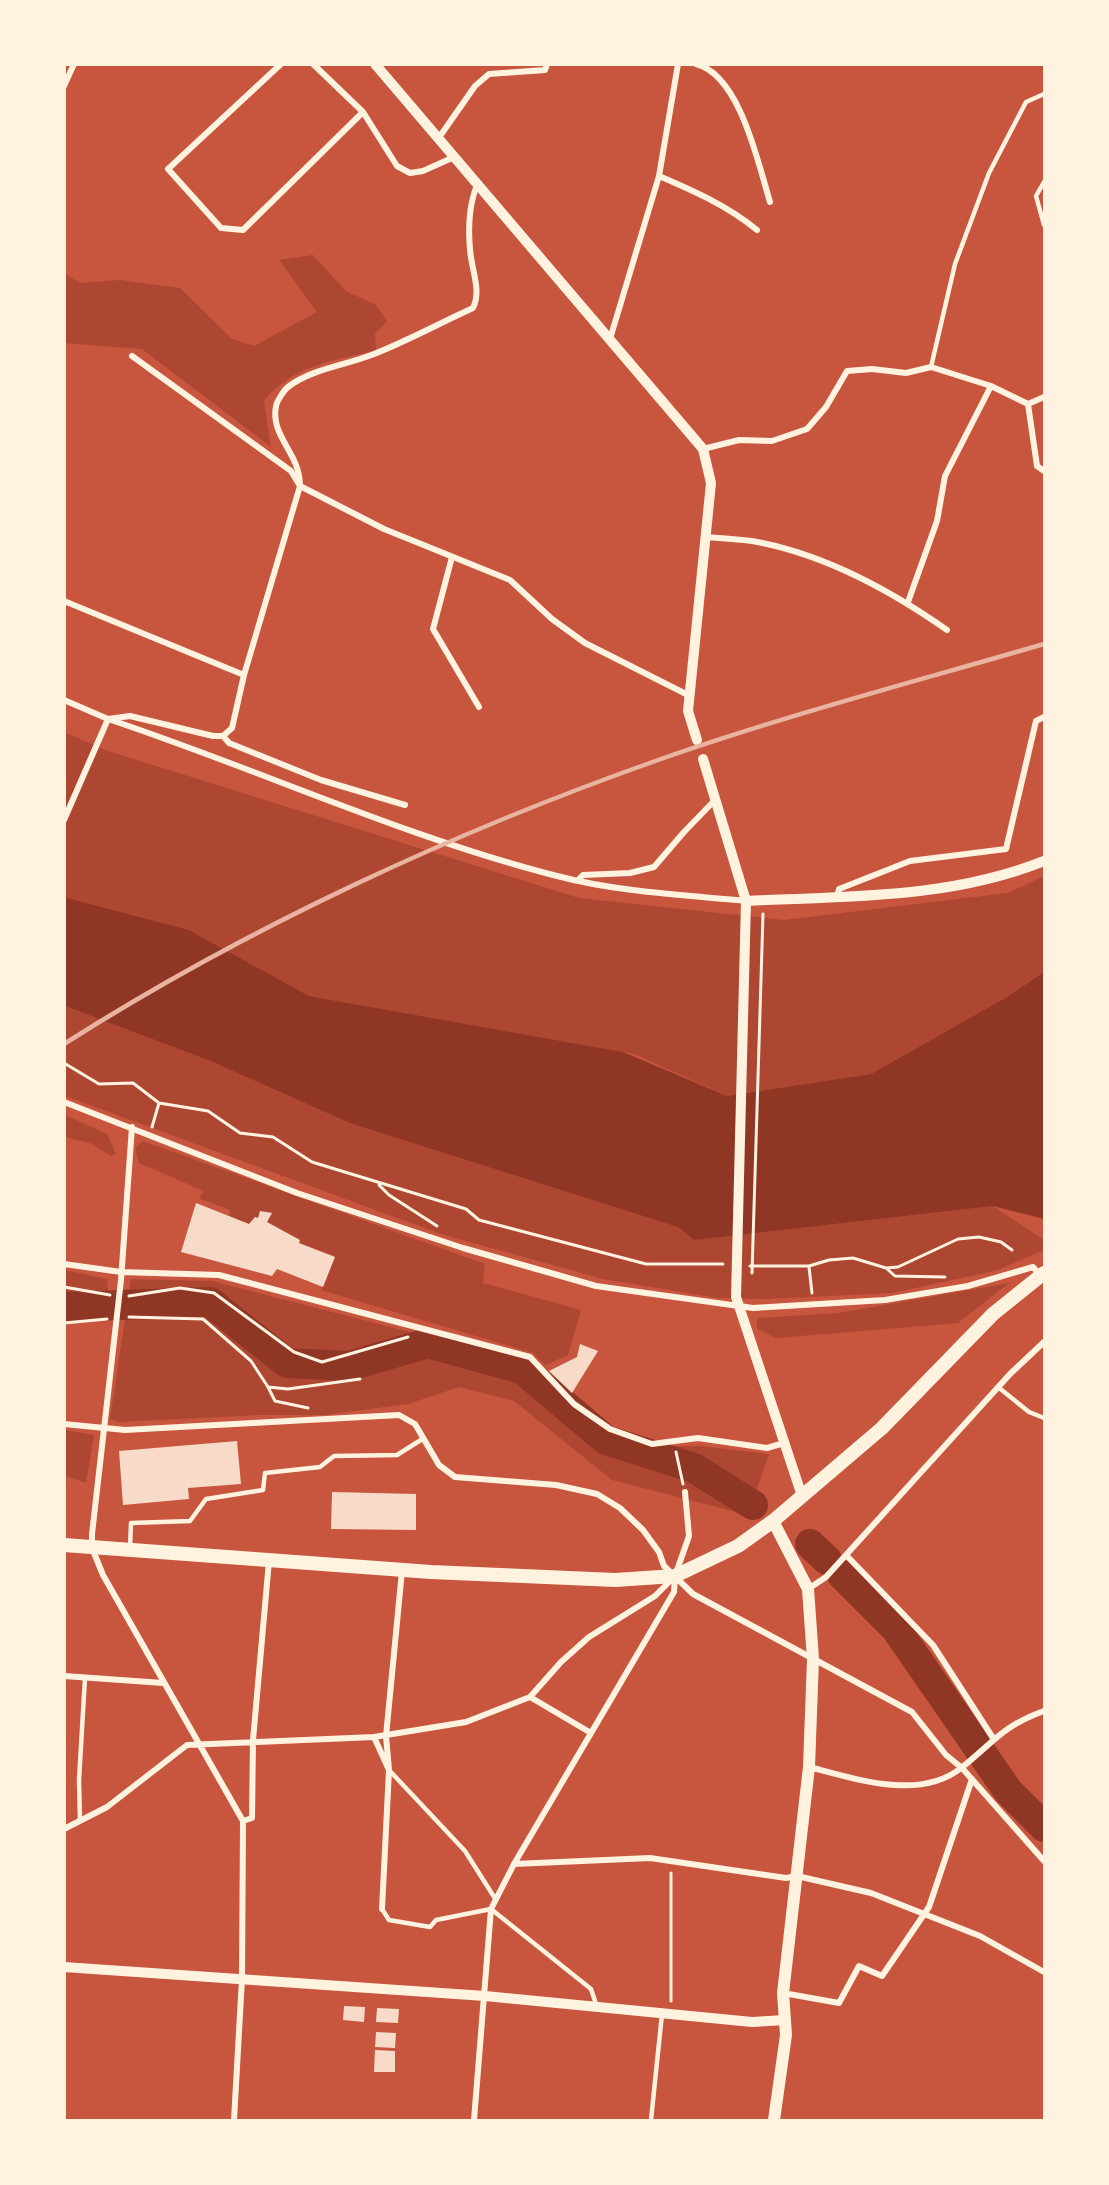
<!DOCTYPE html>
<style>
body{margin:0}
#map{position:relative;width:1109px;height:2185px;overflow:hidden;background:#c8553d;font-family:Poppins,sans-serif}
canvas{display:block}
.frame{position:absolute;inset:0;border:66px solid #fff3e0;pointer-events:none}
</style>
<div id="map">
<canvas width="1109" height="2185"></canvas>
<div class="frame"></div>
</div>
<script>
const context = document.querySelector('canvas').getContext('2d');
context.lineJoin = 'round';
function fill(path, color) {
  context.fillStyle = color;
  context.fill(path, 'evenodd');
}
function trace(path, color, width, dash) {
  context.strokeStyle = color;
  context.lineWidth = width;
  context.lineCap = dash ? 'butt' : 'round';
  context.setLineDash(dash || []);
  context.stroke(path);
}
fill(new Path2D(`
 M313 255 346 291 376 305 387 321 375 334 376 350C335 360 291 366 264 401L271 447 142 349 65 343V274L80 283 120 280 180 288 232 339 254 346 317 312 279 260Z
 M64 732 108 751 579 898 784 920 1008 893 1044 876V972L1007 997 871 1074 727 1096 634 1054 309 996 189 930 65 897Z
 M64 1006 678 1227 694 1240 993 1206 1044 1240V1250L998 1270 893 1293 766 1299 717 1298 603 1279 441 1234 65 1096Z
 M65 1115 107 1134 116 1154 111 1156 90 1143 65 1137Z
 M143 1141 485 1264 483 1283 581 1310 568 1355 545 1365 533 1353 321 1290 335 1256 299 1243V1240L267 1222 271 1213 260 1211 258 1218 255 1217 249 1224 229 1216 230 1210 199 1198 204 1191 139 1163 135 1148Z
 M64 1270 107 1279 109 1299 65 1300Z
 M131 1279 212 1281 526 1362 568 1403 604 1433 644 1447 700 1446 769 1454 748 1515 612 1480 514 1401 459 1387 408 1404 324 1415H259L119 1422 110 1419Z
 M1009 1283 958 1323 776 1338 757 1329V1318L839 1313Z
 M65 1430 94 1435 86 1483 66 1476Z`), '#ae4732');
fill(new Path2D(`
 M64 897 189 930 309 996 623 1052 727 1096 871 1074 1007 997 1044 972V1219L993 1206 694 1240 678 1227 350 1123 211 1061 65 1006Z`), '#8f3625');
trace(new Path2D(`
 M64 1307 210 1302 287 1363 349 1366 428 1343 522 1369 606 1440 694 1468 753 1505
 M810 1544 827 1560
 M842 1575 896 1629 1008 1791 1044 1827`), '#8f3625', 30);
fill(new Path2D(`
 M196 1203 249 1224 255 1217 258 1218 260 1211 272 1213 267 1222 300 1240 299 1243 335 1257 323 1287 277 1269 272 1276 181 1252Z
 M580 1344 598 1351 572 1393 549 1371 577 1357Z
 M237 1441 241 1484 188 1488 189 1499 123 1505 119 1451Z
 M332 1492 416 1494V1530L331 1529Z
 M344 2006 365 2007 364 2022 343 2020Z
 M377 2008 399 2009 398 2023 376 2022Z
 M376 2032 396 2033 395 2048 375 2047Z
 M375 2050 395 2051V2072H374Z`), '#f7dbc8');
trace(new Path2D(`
 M64 1063 99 1084 133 1083 159 1103 208 1111 240 1133 273 1137 312 1162 466 1209 479 1220 646 1264H723
 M152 1127 159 1103
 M379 1185 389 1195 437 1226
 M750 1266H809L829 1260 853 1258 886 1268 898 1267 958 1239 979 1237 1001 1242 1012 1250
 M809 1267 812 1293
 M886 1268 895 1276 945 1277
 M752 1273 763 914
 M64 1287 110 1295
 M129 1296 180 1288 214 1293 294 1352 322 1362 408 1337
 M129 1317 203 1319 251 1361 268 1387 288 1389 360 1379
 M64 1323 107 1319
 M268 1387 275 1401 308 1408
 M676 1452 683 1484
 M671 1873V2001`), '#fff3e0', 3);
trace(new Path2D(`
 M1044 182 1036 196 1044 225
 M931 367 955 264 989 173 1026 102 1044 94
 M998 1387 1029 1412 1044 1418
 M130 1548 131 1523 190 1521 206 1499 263 1490 265 1473 320 1467 334 1456 397 1455 424 1438
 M389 1770 465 1851 496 1900
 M80 1821 79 1780 85 1678
 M382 1909 389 1920 430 1927 436 1920 491 1909 591 1989 597 2007
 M651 2120 662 2014`), '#fff3e0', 4.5);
trace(new Path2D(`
 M281 64 168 169 221 228 243 230 363 112
 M313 64 363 112 397 166 410 173 423 171 454 157
 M696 64C740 75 758 163 770 202
 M64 86 74 64
 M438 139 475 86 489 74 545 70 547 64
 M659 176C694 191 728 206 757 230
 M610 339 659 176 678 64
 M132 356 291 471 300 486 384 529 510 580 552 619 585 643 690 696
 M1028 404 1037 466 1044 471
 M703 449 739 440 772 441 807 429 826 407 847 371 872 369 906 373 931 367 991 386 1028 404 1044 397
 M706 537C721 538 737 539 752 541 821 553 890 590 947 630
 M452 557 433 629 479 707
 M64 601 244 675
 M908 602 937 521 945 476 991 386
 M64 700 108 719C258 769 404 837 557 876 618 892 683 895 746 901
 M108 719 130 716 213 736H223L232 728 244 675 300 486C300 452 270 437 276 406 277 401 284 390 288 387 311 369 347 365 374 354 407 341 440 323 473 308 482 290 471 269 470 249 468 227 469 205 477 185
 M223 736 229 743 321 780 405 805
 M64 820 108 719
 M578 880 583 875 630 873 654 867 684 832 715 800
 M837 897 839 889 910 861 1006 849 1036 721 1044 717
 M64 1102 297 1193 463 1248 596 1286 753 1308 885 1300 968 1286 1033 1267 1040 1275
 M132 1127 121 1280 92 1534V1548L103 1575 243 1821 242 1979 234 2120
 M64 1264 121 1272 219 1275 530 1357 574 1404 610 1429 652 1444 698 1438 767 1448 784 1443
 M64 1424 125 1430 399 1415 415 1424 439 1465 455 1477 556 1485 597 1494 620 1508 643 1530 659 1552 664 1566 693 1594 912 1712 946 1755 962 1768 1044 1861
 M846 1555 933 1645 993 1738
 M808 1589 826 1577 1010 1374 1044 1342
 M64 1676 163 1683
 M530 1697 591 1733
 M374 1737 466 1722 530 1697 561 1662 589 1637 655 1596 672 1579
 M809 1767C855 1779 920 1801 961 1768 994 1742 1002 1726 1044 1711
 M243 1821 252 1818 253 1740 269 1561
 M64 1829 107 1807 187 1745 374 1737 389 1770
 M514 1864 650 1858 786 1878 797 1876 871 1893 980 1936 1044 1972
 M382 1909 389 1770 386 1736 402 1571
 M783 1993 839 2003 859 1966 882 1976 929 1907 972 1779
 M474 2120 491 1909 514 1864 674 1592 675 1576 689 1536 685 1492`), '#fff3e0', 6);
trace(new Path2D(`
 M375 64 703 449 711 483 688 711 697 740
 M703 759 746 901 736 1297 802 1496
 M746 901C847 896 949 899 1044 861
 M64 1967 485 1996 752 2022 785 2020`), '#fff3e0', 10);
trace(new Path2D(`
 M773 1521 808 1589 813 1659 809 1767 783 1993 786 2035 774 2120`), '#fff3e0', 12);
trace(new Path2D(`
 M64 1545 431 1572 615 1580 675 1576 738 1546 773 1521 882 1428 993 1314 1044 1273`), '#fff3e0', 14);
trace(new Path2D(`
 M64 1044C248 927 456 831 661 759 787 715 917 681 1044 644`), '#e9b49f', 4.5);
</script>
